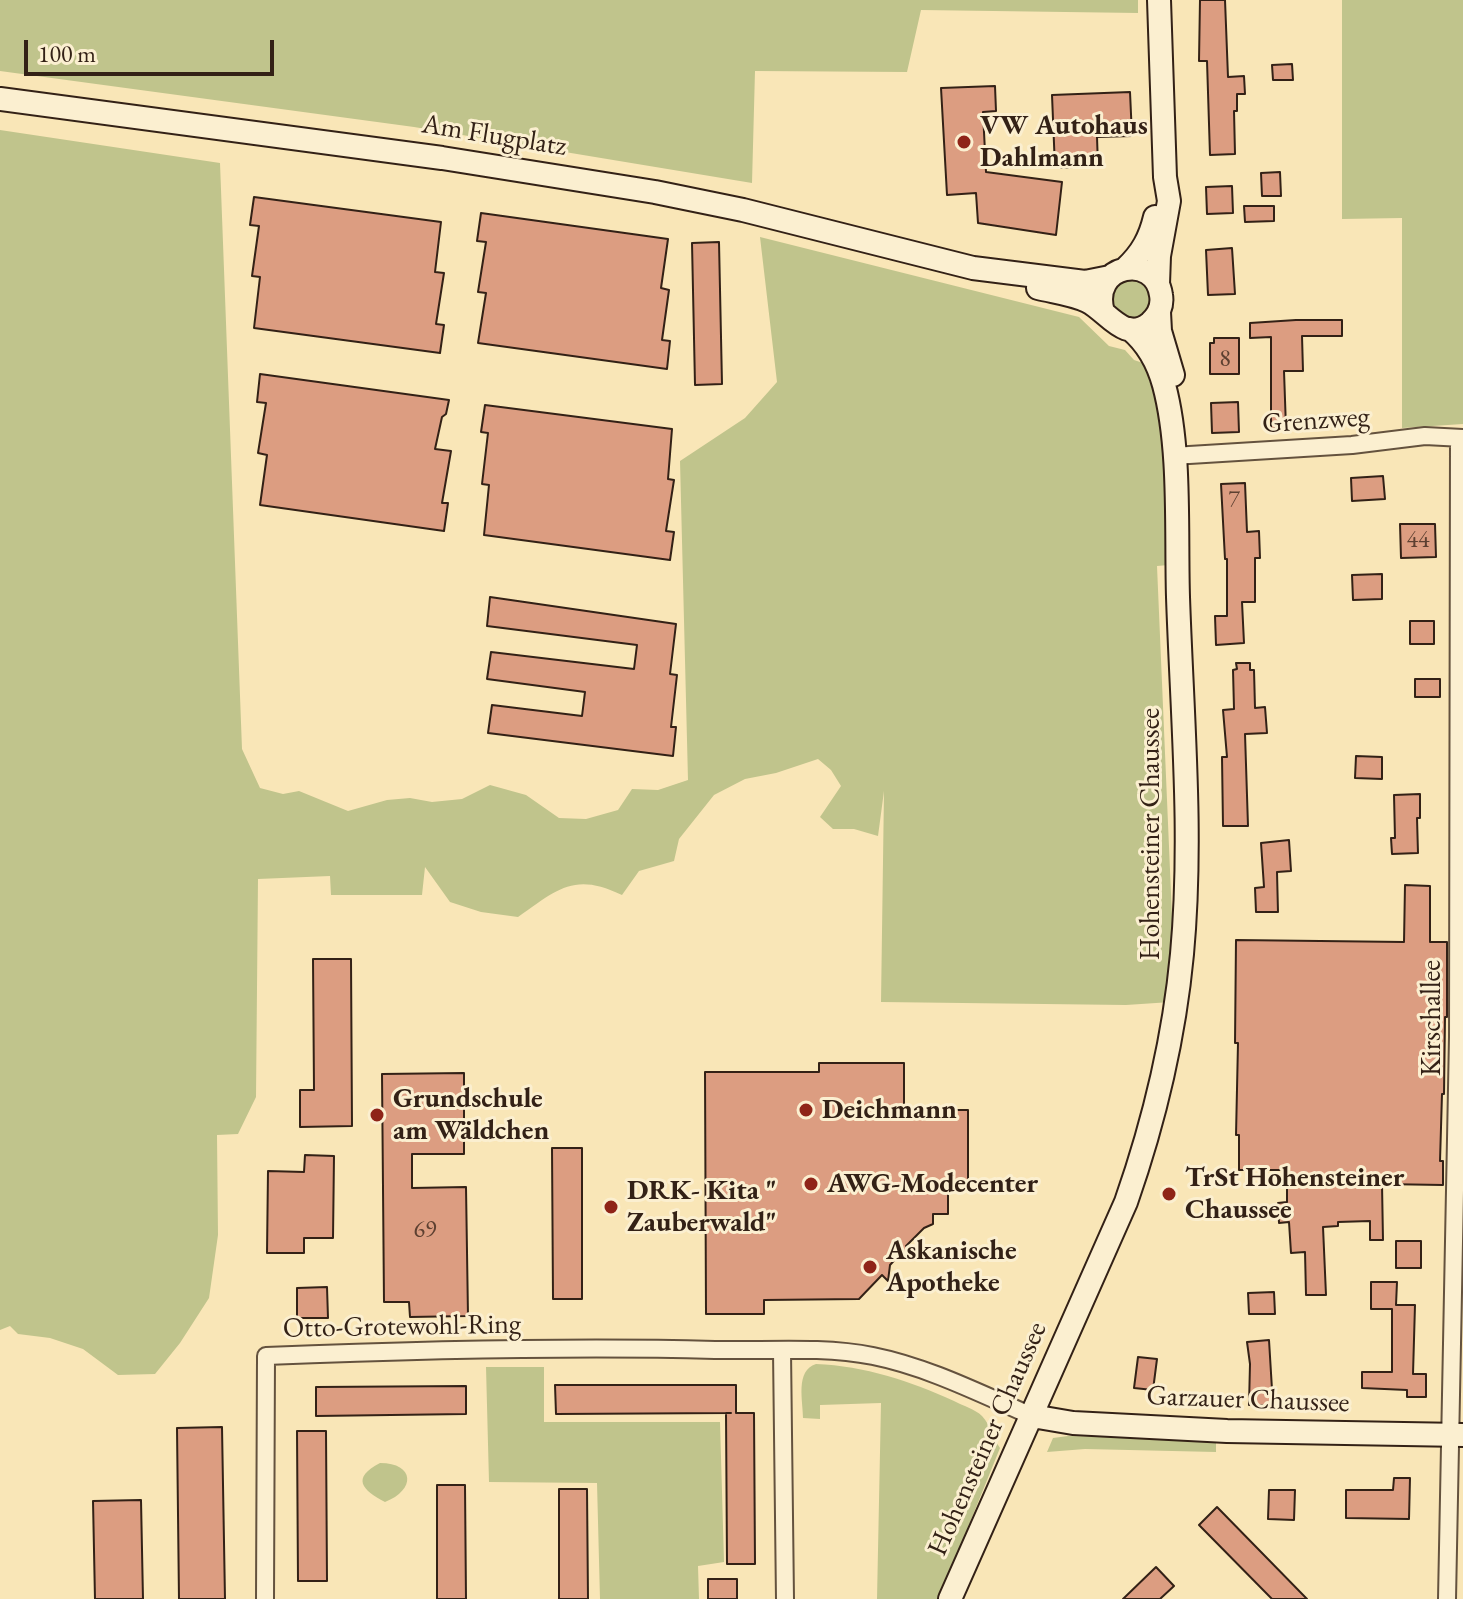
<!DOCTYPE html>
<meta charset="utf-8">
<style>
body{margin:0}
#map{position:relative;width:1463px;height:1599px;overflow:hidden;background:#f9e6b7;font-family:"EB Garamond",serif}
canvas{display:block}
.scale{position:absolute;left:24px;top:40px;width:250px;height:36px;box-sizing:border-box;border:4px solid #332116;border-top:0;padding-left:10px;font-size:24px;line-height:28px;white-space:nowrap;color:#332116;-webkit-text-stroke:6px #fbefd0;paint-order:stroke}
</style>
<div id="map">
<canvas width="1463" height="1599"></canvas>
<div class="scale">100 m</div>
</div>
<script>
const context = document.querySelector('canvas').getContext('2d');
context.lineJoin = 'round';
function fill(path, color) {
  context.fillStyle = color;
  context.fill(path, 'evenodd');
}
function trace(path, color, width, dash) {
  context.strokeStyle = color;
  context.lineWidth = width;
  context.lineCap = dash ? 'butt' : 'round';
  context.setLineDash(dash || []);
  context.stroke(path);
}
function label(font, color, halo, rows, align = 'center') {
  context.font = font + ' "EB Garamond",serif';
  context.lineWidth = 6;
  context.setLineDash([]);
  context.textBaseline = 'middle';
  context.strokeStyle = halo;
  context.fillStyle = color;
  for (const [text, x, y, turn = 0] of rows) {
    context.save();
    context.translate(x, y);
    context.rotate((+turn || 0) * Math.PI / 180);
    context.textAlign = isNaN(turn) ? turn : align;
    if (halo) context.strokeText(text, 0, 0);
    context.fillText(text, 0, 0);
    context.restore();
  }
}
fill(new Path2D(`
 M0 0H1138V13L921 10 907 72 755 71 752 183 414 127 0 71Z
 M1342 0H1463V424L1402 428V218L1342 219Z
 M0 130 220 163 242 749 260 788 283 794 299 791 348 811 387 800 410 798 432 802 462 799 490 785 526 795 559 818 586 819 618 810 632 789 658 790 688 780 680 461 745 418 777 382 760 237 1079 317 1109 346 1125 350 1134 360 1143 363 1150 360 1162 398 1169 565 1157 566 1173 940 1171 1002 1126 1005 881 1002 884 791 878 836 854 829H833L820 817 841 786 831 770 818 759 776 773 745 779 714 795 679 839 674 861 639 871 622 895C574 872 558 889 518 917L481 912 450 902 425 867 422 895H331L330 876 258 879 256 1097 238 1134 217 1135 218 1235 209 1298 180 1343 155 1374 118 1375 83 1349 50 1338 18 1334 10 1326 0 1330Z
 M1113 299a19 19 0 1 1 38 0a19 19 0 1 1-38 0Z
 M816 1364C865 1366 910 1381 954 1401 963 1406 975 1409 982 1416 991 1426 993 1438 1000 1448L939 1599H877L881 1403 820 1405V1419L803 1418C803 1400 795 1371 816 1364Z
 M486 1367H544V1422H720L724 1562 698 1566 699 1599H600L597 1483 489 1482Z
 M1068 1436 1216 1439V1452L1085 1449 1047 1452 1053 1438Z
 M380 1463C415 1463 416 1490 385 1502 362 1490 351 1478 380 1463Z`), '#c0c48c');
const building = new Path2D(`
 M1200 0H1225L1228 77 1244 76 1245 94H1237V111H1234L1235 154 1210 155 1207 61H1199Z
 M1292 64 1293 80H1273L1272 65Z
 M995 86 996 111 983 112 986 172 1062 182 1056 235 978 223 976 193 947 195 941 88Z
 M1130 92 1132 136 1097 137 1098 166 1055 168 1052 95Z
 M1280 172 1281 196H1262L1261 173Z
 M1232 186 1233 213 1207 214 1206 187Z
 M254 197 441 222 435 272 444 273 436 324 444 325 440 353 254 328 260 277 252 276 259 226 250 225Z
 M1244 206H1274V221L1245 222Z
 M481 213 668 239 661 288 669 290 662 340 670 341 667 369 478 343 486 293 478 292 486 242 477 241Z
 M719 242 722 384 695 385 692 243Z
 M1232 248 1235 294 1208 295 1206 250Z
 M1296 320H1342V336H1302L1303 371H1284L1286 428 1271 429V337L1250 338V323Z
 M1214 338H1239V374H1210V343H1214Z
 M260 374 449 400 446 414 442 417 435 449 451 451 442 503H448L444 531 260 505 267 455 258 453 266 403 257 402Z
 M1238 402 1239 432 1212 433 1211 403Z
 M485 405 672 429 668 479 674 480 666 531 674 532 670 560 484 535 489 485 482 484 488 433 481 432Z
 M1383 476 1385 499 1352 501 1351 478Z
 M1245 483 1247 532 1259 531 1260 558H1255V602H1242L1244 643 1216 645 1215 616H1227V559H1225L1221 484Z
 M1400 524H1435L1436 557 1401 558Z
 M1382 574V599L1353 600 1352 575Z
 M490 597 676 624 670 674 677 675 671 727H676L673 756 488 733 492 705 582 716 585 692 487 679 491 652 634 669 637 645 487 626Z
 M1410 621H1434V644H1410Z
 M1236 663H1250V670H1254L1255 708 1265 707 1267 733 1245 734 1248 826H1223L1222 757H1227L1223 710 1234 709 1233 670 1237 669Z
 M1415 679H1440V697H1415Z
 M1356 756 1382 757V779L1355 778Z
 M1420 794V818H1417L1418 853 1392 854 1391 838H1395L1394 795Z
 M1289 840 1291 871 1277 872 1278 912H1256L1255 888 1264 887 1261 843Z
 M1405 885 1430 886V942H1447V1017H1445L1444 1094H1442L1440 1161H1443V1185L1382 1184 1383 1240H1370V1221L1338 1222V1226L1323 1227 1326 1295H1306L1305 1252 1291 1253 1289 1222 1279 1223 1278 1203 1287 1202V1170H1239V1135H1236L1238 1043H1235L1236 940 1404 942Z
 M313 959H351L352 1126 300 1127V1090H314Z
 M819 1063H904V1110H968V1185H948V1214H933V1224L924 1228 906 1246 917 1257 900 1254 890 1265 888 1281 882 1275 859 1299 764 1300V1314H706L705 1072H819Z
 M464 1073V1154H412V1188L466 1187 468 1316 410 1317 409 1302H384L382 1074Z
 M552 1148H582V1299H553Z
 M305 1155 334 1156 333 1238H304V1253H267L268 1171 304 1172Z
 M1396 1241H1421V1268H1396Z
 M1371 1282H1397L1396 1305H1415L1413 1374H1426V1397H1407V1390L1362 1388V1372H1392V1309H1371Z
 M327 1287 328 1318H297V1288Z
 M1274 1292 1275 1314H1249L1248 1293Z
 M1269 1340 1273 1406 1249 1405 1250 1364 1247 1342Z
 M1138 1357 1157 1359 1153 1390 1134 1388Z
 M555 1385H736V1413H754L755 1564H727L726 1413H731L556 1414Z
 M466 1386V1414L316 1416V1387Z
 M222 1427 225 1599H179L177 1428Z
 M297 1431H326L327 1581H298Z
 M1394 1478H1410L1409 1519 1346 1518V1490H1393Z
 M437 1485H465L466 1599H437Z
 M559 1489H587L588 1599H559Z
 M1269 1490H1295L1294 1520 1268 1519Z
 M141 1500 143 1599H95L93 1501Z
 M1217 1507 1307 1599H1272L1199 1525Z
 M1156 1567 1174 1586 1160 1599H1123Z
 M708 1579H737V1599H708Z`);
fill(building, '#dc9d81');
trace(building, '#332116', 2);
const street = new Path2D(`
 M1173 456 1352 445 1425 436 1463 438
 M782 1351 785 1599
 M265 1599 266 1356C416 1350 566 1346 715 1350 767 1351 822 1346 873 1356 928 1367 981 1394 1032 1416
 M1447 1599 1458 1037 1459 438`);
const secondary = new Path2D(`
 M0 99 442 158 655 192 743 210 973 268 1085 282 1110 277
 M1126 268C1142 253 1150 238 1155 217
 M1158 284 1159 256 1169 201 1165 177 1159 0
 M1038 288C1054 292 1072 294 1087 301 1108 311 1124 344 1150 323 1158 316 1163 306 1161 295 1155 252 1089 264 1103 312
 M1159 312 1160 331 1173 375
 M1032 1416 1073 1423 1227 1431 1463 1435
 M950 1599 1126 1202C1154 1122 1174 1039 1182 954 1193 836 1182 716 1178 597 1176 531 1181 448 1164 385 1158 363 1148 344 1130 329`);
trace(street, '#64523e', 20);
trace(secondary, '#332116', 26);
trace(street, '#fbefd0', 16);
trace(secondary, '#fbefd0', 22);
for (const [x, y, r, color] of [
 [964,142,8,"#8f2418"],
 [806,1110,8,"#8f2418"],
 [377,1115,8,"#8f2418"],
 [811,1184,8,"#8f2418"],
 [1169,1194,8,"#8f2418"],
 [611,1207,8,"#8f2418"],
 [870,1267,8,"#8f2418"]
]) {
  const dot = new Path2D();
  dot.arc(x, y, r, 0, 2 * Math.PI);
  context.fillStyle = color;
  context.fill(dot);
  trace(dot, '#fbefd0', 3);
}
label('24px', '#5d4031', null, [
 ["8",1225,359],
 ["7",1234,500],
 ["44",1418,540],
 ["69",425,1230]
]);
label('bold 28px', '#332116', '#fbefd0', [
 ["VW Autohaus",980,126],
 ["Dahlmann",980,158],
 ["Grundschule",393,1099],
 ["am Wäldchen",393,1131],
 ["Deichmann",822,1110],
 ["TrSt Hohensteiner",1185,1178],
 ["Chaussee",1185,1210],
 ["AWG-Modecenter",827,1184],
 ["DRK- Kita \"",627,1191],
 ["Zauberwald\"",627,1223],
 ["Askanische",886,1251],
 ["Apotheke",886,1283]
], 'left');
label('28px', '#332116', '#fbefd0', [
 ["Am Flugplatz",494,136,9],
 ["Grenzweg",1316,421,-4],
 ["Hohensteiner Chaussee",1151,834,-90],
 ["Kirschallee",1432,1018,-90],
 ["Otto-Grotewohl-Ring",402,1327,-1],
 ["Garzauer Chaussee",1248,1400,2],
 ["Hohensteiner Chaussee",988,1439,-66]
]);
</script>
